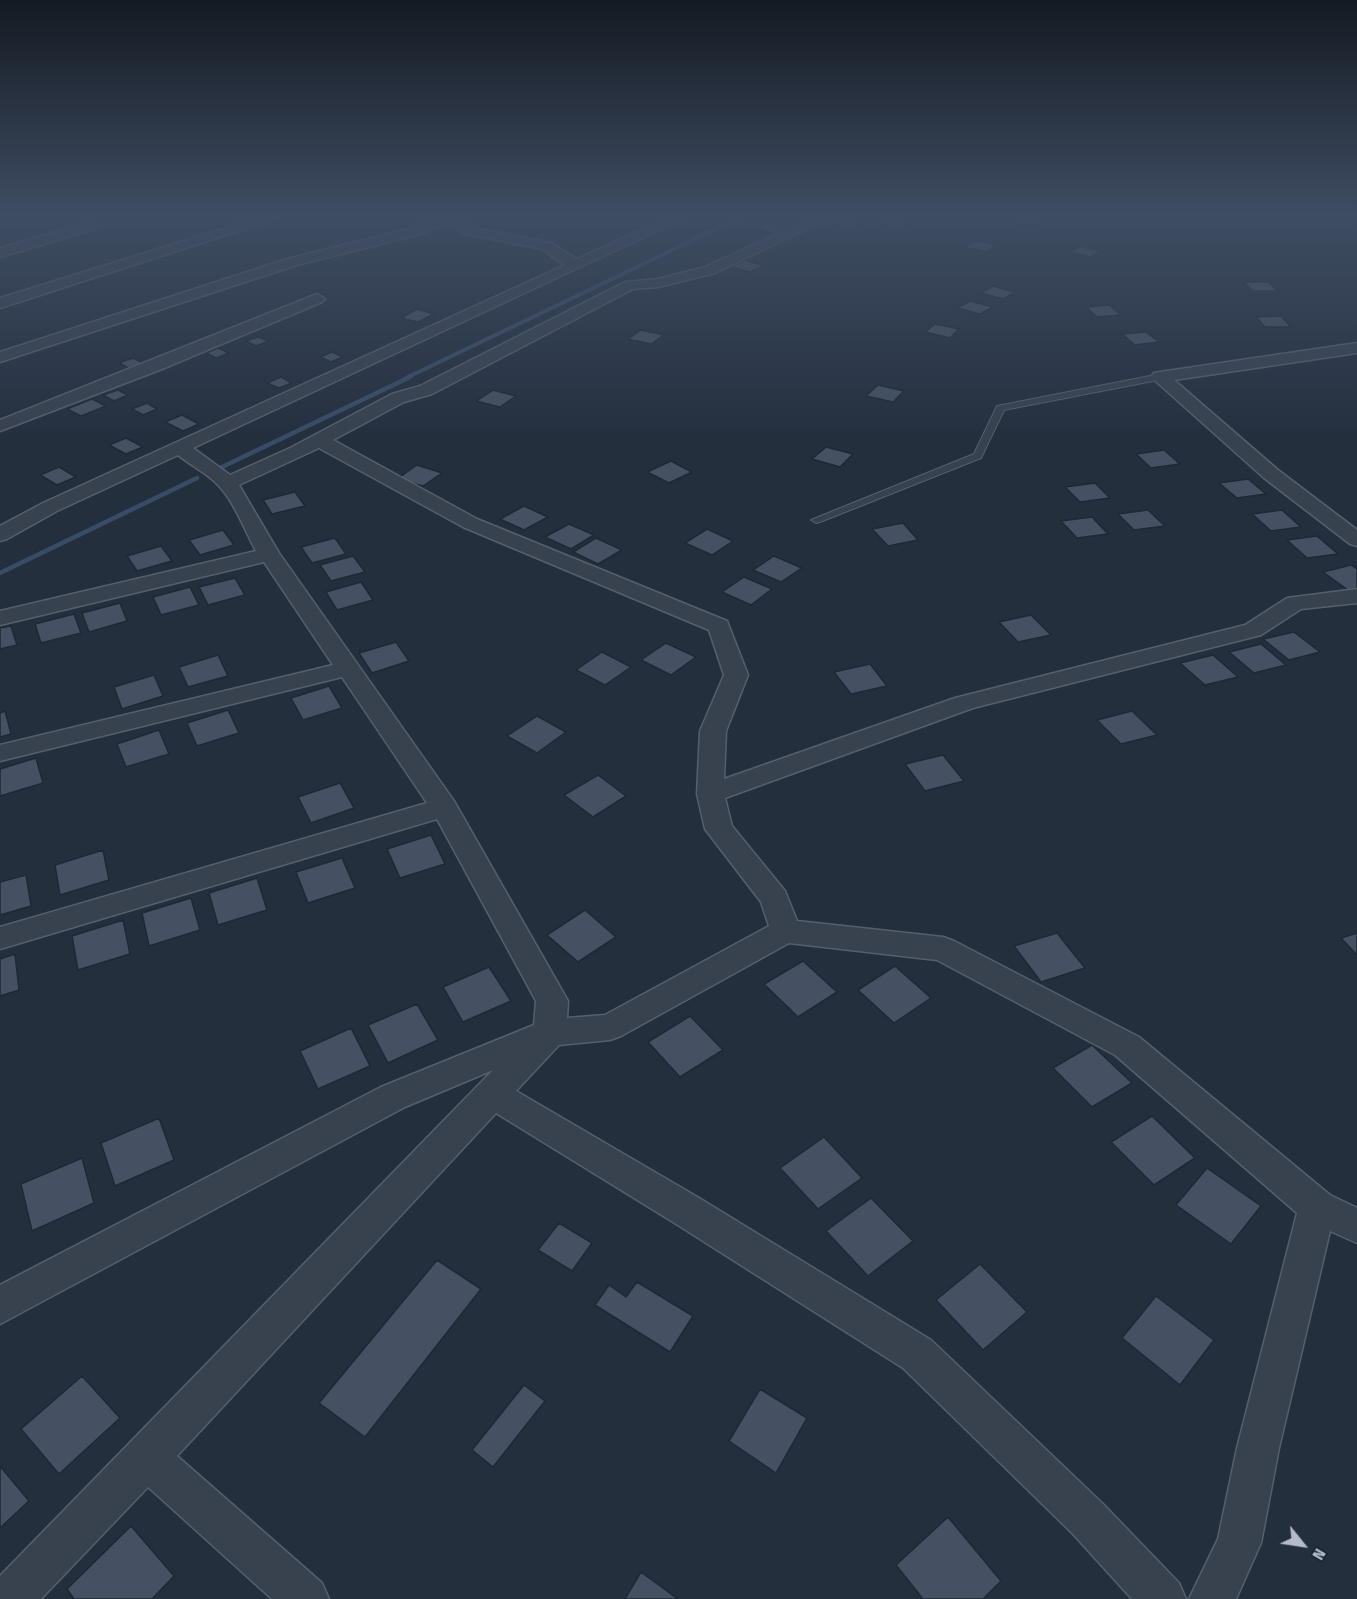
<!DOCTYPE html>
<style>
body{margin:0}
#map{position:relative;width:1357px;height:1599px;overflow:hidden;background:#242f3e;font-family:"Fira Sans Condensed",sans-serif}
canvas{display:block}
.north{position:absolute;left:1273px;top:1515px;width:60px;height:60px;-webkit-text-stroke:4px #1d2633;paint-order:stroke;rotate:120deg;font-size:16px;font-weight:700;line-height:24px;text-align:center;color:#b4bcc9}
.north::after{content:'';display:block;margin:auto;width:21px;height:27px;background:#b4bcc9;clip-path:polygon(50% 0,100% 100%,50% 72%,0 100%)}
</style>
<div id="map">
<canvas width="1357" height="1599"></canvas>
<div class="north">N</div>
</div>
<script>
const context = document.querySelector('canvas').getContext('2d');
context.lineJoin = 'round';
function trace(path, color, width, dash) {
  context.strokeStyle = color;
  context.lineWidth = width;
  context.lineCap = dash ? 'butt' : 'round';
  context.setLineDash(dash || []);
  context.stroke(path);
}
function fill(path, color) {
  context.fillStyle = color;
  context.fill(path, 'evenodd');
}
trace(new Path2D(`
 M406 378 741 217`), '#394c67', 4);
trace(new Path2D(`
 M222 467 410 377
 M0 573 197 478`), '#394c67', 4.5);
const building = new Path2D(`
 M842 217H844L862 222 850 228 831 223Z
 M891 217H893L911 222 899 228 880 223Z
 M1021 217H1030L1044 221 1033 226 1014 222Z
 M768 222 787 227 774 233 755 228Z
 M976 240 997 246 985 252 965 247Z
 M1080 246 1101 251 1091 257 1069 252Z
 M745 260 764 266 750 272 731 267Z
 M1244 282H1268L1278 291H1253Z
 M993 286 1015 292 1003 299 981 293Z
 M970 301 993 307 980 314 957 308Z
 M1109 305 1121 315 1097 317 1086 307Z
 M417 309 434 314 418 322 401 318Z
 M1281 316 1291 327H1265L1256 317Z
 M935 324 959 329 950 338 925 332Z
 M641 330 664 335 651 344 628 339Z
 M1146 332 1159 342 1135 345 1122 334Z
 M258 337 269 341 256 346 246 341Z
 M218 348 229 353 216 358 206 353Z
 M332 352 343 357 331 362 320 357Z
 M133 358 143 363 129 368 119 363Z
 M281 377 292 383 279 388 267 383Z
 M878 385 904 391 893 402 866 396Z
 M118 390 128 395 114 401 103 395Z
 M493 390 516 396 500 407 476 401Z
 M92 399 106 406 81 416 67 409Z
 M147 403 157 409 143 415 132 409Z
 M182 415 199 424 183 431 165 422Z
 M126 438 143 447 126 454 109 445Z
 M826 447 853 454 840 467 812 459Z
 M1164 450 1180 464 1151 468 1136 454Z
 M671 461 692 472 669 483 647 472Z
 M417 465 442 473 423 486 397 479Z
 M59 467 76 477 57 485 40 475Z
 M1248 479 1266 494 1237 498 1219 483Z
 M1095 483 1110 498 1080 502 1065 487Z
 M295 492 305 506 272 514 263 500Z
 M524 506 548 517 524 530 500 519Z
 M1148 510 1165 526 1134 530 1118 514Z
 M1282 510 1301 527 1271 531 1252 514Z
 M1092 517 1108 534 1077 538 1061 521Z
 M903 523 918 540 888 546 872 529Z
 M569 524 594 535 571 549 545 537Z
 M707 529 733 541 712 555 685 543Z
 M223 530 234 545 200 555 189 540Z
 M1317 536 1338 554 1307 558 1287 540Z
 M335 538 346 554 312 563 301 547Z
 M596 538 622 550 598 564 573 552Z
 M161 546 172 561 137 571 127 556Z
 M353 556 365 572 331 581 320 565Z
 M774 556 802 568 781 582 753 570Z
 M1351 565 1357 569V588L1348 590 1323 572Z
 M744 577 772 589 751 605 722 592Z
 M235 578 245 595 208 605 199 587Z
 M361 582 373 600 337 610 326 592Z
 M190 587 199 605 161 615 153 597Z
 M120 603 127 621 89 632 82 613Z
 M74 614 81 633 41 643 35 624Z
 M1031 615 1051 635 1018 642 999 622Z
 M11 626 17 645 0 649V628Z
 M1294 632 1320 652 1289 660 1263 639Z
 M396 642 409 661 372 673 359 653Z
 M666 643 696 657 671 675 641 660Z
 M1261 644 1286 665 1254 673 1229 652Z
 M602 652 631 667 605 685 576 670Z
 M218 655 228 676 188 687 179 667Z
 M1213 655 1238 677 1205 685 1180 663Z
 M870 664 887 686 851 694 834 672Z
 M154 675 163 696 122 709 114 687Z
 M329 686 342 708 303 720 291 698Z
 M228 710 239 733 197 746 187 723Z
 M5 711 11 734 0 737V713Z
 M1132 711 1157 735 1121 744 1097 720Z
 M537 716 566 732 537 753 507 736Z
 M159 730 169 754 126 767 117 744Z
 M943 755 964 781 925 791 905 764Z
 M36 758 43 783 0 796V769Z
 M598 775 626 796 593 817 564 795Z
 M340 783 354 808 311 823 298 797Z
 M431 835 445 864 400 878 387 849Z
 M103 850 109 880 60 895 55 865Z
 M342 858 355 888 308 903 296 872Z
 M26 875 31 906 0 915V882Z
 M257 878 267 910 218 925 209 893Z
 M191 898 200 930 149 946 142 913Z
 M585 910 616 937 578 962 547 935Z
 M123 920 130 954 78 970 72 936Z
 M1057 933 1085 968 1041 982 1014 946Z
 M1357 933V955L1341 938Z
 M15 954 19 990 0 996V959Z
 M803 961 837 992 798 1017 764 984Z
 M895 966 931 998 894 1023 858 990Z
 M489 967 511 1001 463 1022 443 987Z
 M417 1004 438 1040 388 1063 368 1025Z
 M690 1016 723 1050 680 1077 648 1042Z
 M351 1028 370 1066 318 1089 300 1051Z
 M1092 1045 1132 1083 1092 1107 1053 1068Z
 M1152 1116 1195 1158 1154 1185 1111 1142Z
 M159 1118 174 1160 115 1186 101 1143Z
 M824 1137 862 1178 818 1209 780 1168Z
 M82 1158 94 1203 32 1231 21 1184Z
 M1207 1168 1261 1206 1231 1244 1176 1205Z
 M871 1198 913 1241 868 1276 826 1231Z
 M559 1223 592 1243 572 1271 538 1250Z
 M437 1260 481 1289 365 1437 319 1403Z
 M980 1264 1027 1312 983 1350 936 1300Z
 M637 1282 693 1316 670 1352 595 1305 609 1285 626 1297Z
 M1156 1296 1214 1340 1180 1385 1122 1338Z
 M82 1376 120 1418 59 1474 21 1429Z
 M524 1385 545 1401 493 1467 472 1450Z
 M760 1389 807 1418 776 1473 729 1441Z
 M0 1466 29 1501 0 1528Z
 M948 1517 1001 1581 983 1599H923L896 1565Z
 M131 1526 174 1576 152 1599H74L67 1589Z
 M641 1572 678 1599H625Z`);
fill(building, '#455162');
trace(building, '#1f2835', 1.5);
const service = new Path2D(`
 M1160 374 1163 375V379L1004 410 981 458 820 522 816 523 811 520 974 454 997 406Z`);
const minor = new Path2D(`
 M261 217H282L0 308V298Z
 M441 217H461L459 220 475 228 551 243 577 259 669 217H687L193 448 230 475 290 448 392 394 420 386 625 282 658 279 705 267 814 217H832L715 273 658 287 633 289 432 394 404 402 333 440 477 519 727 621 748 675 726 731 724 779 955 698 1245 625 1287 598 1357 589V603L1301 609 1261 635 973 708 725 798 732 826 785 891 797 921 943 937 954 941 1139 1037 1330 1195 1357 1208V1243L1330 1231 1279 1448 1261 1543 1236 1599H1189L1218 1539 1237 1448 1297 1213 1115 1055 937 960 789 943 621 1036 610 1040 559 1045 516 1091 699 1198 931 1340 1103 1504 1179 1583 1186 1599H1132L1073 1534 903 1368 673 1222 496 1113 177 1456 322 1583 329 1599H272L148 1487 41 1599H0V1576L493 1070 405 1107 0 1324V1285L381 1087 534 1025 536 1001 437 819 0 949V927L427 803 342 677 0 761V745L333 665 264 562 0 625V611L256 551C244 529 234 500 216 483 205 472 190 465 178 455L57 511 7 539 0 541V526L43 503 565 265 542 249 466 234 447 224 414 236 297 265 0 362V352L287 259 404 230ZM319 448 463 527 709 630 724 675 700 731 697 794 705 829 761 902 769 926 605 1015 567 1018 568 1001 454 801 279 553 239 485Z
 M90 222 95 223 97 226 95 229 0 257V248Z
 M317 294 325 299 322 302 162 369 0 431V420Z
 M1357 343V353L1174 380 1278 470 1357 530V546L1350 544 1264 478 1151 377 1154 373 1160 372Z`);
trace(service, '#565f6c', 2);
trace(minor, '#565f6c', 3);
fill(service, '#38414e');
fill(minor, '#38414e');
const sky = context.createLinearGradient(0, 0, 0, 441);
sky.addColorStop(0, '#141a22');
sky.addColorStop(0.49, '#3f4d63');
sky.addColorStop(1, '#3f4d6300');
context.fillStyle = sky;
context.fillRect(0, 0, 1357, 441);
</script>
